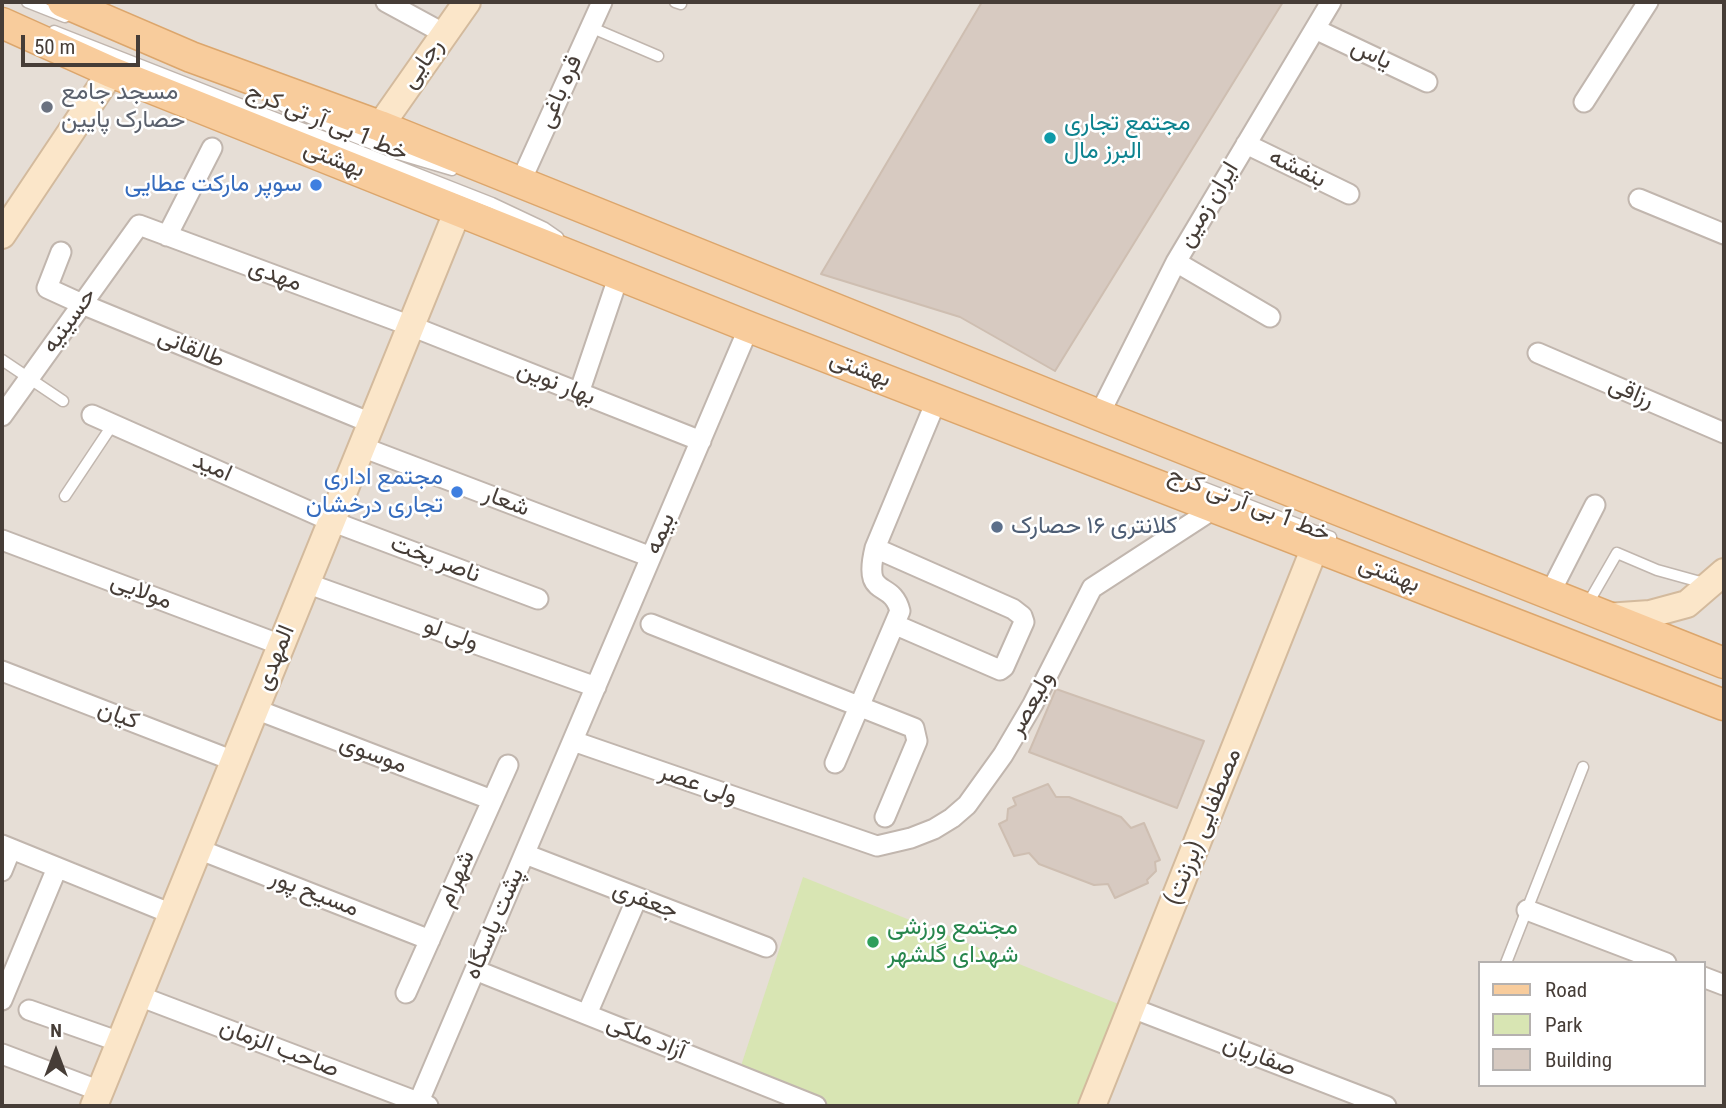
<!DOCTYPE html>
<meta charset="utf-8">
<style>
body{margin:0}
#map{position:relative;width:1726px;height:1108px;overflow:hidden;background:#f3ede8;font-family:"Roboto Condensed",sans-serif}
canvas{display:block}
.frame{position:absolute;inset:0;border:4px solid #463d37;pointer-events:none}
.legend{position:absolute;left:1478px;top:961px;width:228px;height:126px;box-sizing:border-box;background:#fff;border:2px solid #b5b1af;margin:0;padding:9px 12px;list-style:none;font-size:21px;color:#463d37}
.legend li{display:flex;align-items:center;gap:14px;height:35px}
.legend b{width:35px;border:2px solid #b5b1af}
.north{position:absolute;left:21px;top:1017px;width:70px;height:70px;-webkit-text-stroke:5px #fff;paint-order:stroke;rotate:0deg;font-size:19px;font-weight:700;line-height:28px;text-align:center;color:#463d37}
.north::after{content:'';display:block;margin:auto;width:24px;height:32px;background:#463d37;clip-path:polygon(50% 0,100% 100%,50% 72%,0 100%)}
.scale{position:absolute;left:21px;top:35px;width:119px;height:32px;box-sizing:border-box;border:4px solid #463d37;border-top:0;padding-left:9px;font-size:21px;line-height:24px;white-space:nowrap;color:#463d37;-webkit-text-stroke:5px #fff;paint-order:stroke}
</style>
<div id="map">
<canvas width="1726" height="1108"></canvas>
<div class="frame"></div>
<ul class="legend">
<li><b style="height:9px;background:#f8cc9c"></b>Road</li>
<li><b style="height:19px;background:#d8e5b3"></b>Park</li>
<li><b style="height:19px;background:#d7cac1"></b>Building</li>
</ul>
<div class="north">N</div>
<div class="scale">50 m</div>
</div>
<script>
const context = document.querySelector('canvas').getContext('2d');
context.lineJoin = 'round';
function fill(path, color) {
  context.fillStyle = color;
  context.fill(path, 'evenodd');
}
function trace(path, color, width, dash) {
  context.strokeStyle = color;
  context.lineWidth = width;
  context.lineCap = dash ? 'butt' : 'round';
  context.setLineDash(dash || []);
  context.stroke(path);
}
function label(font, color, halo, rows, align = 'center') {
  context.font = font + ' "Roboto Condensed",Vazirmatn,sans-serif';
  context.lineWidth = 5;
  context.setLineDash([]);
  context.textBaseline = 'middle';
  context.strokeStyle = halo;
  context.fillStyle = color;
  for (const [text, x, y, turn = 0] of rows) {
    context.save();
    context.translate(x, y);
    context.rotate((+turn || 0) * Math.PI / 180);
    context.textAlign = isNaN(turn) ? turn : align;
    if (halo) context.strokeText(text, 0, 0);
    context.fillText(text, 0, 0);
    context.restore();
  }
}
fill(new Path2D(`
 M2 2H1724V1106H2ZM1479 963H1703V1085H1479Z`), '#e6ded6');
fill(new Path2D(`
 M803 877 1126 1007 1086 1106H806L736 1081Z`), '#d8e5b3');
const building = new Path2D(`
 M982 2H1283L1055 371 960 317 821 274Z
 M1056 689 1204 741 1177 808 1029 752Z
 M1048 784 1056 797H1069L1121 817 1131 828 1144 823 1160 860 1155 862 1156 871 1147 880 1148 883 1115 898 1108 884 1094 885 1039 864 1029 853 1014 856 999 824 1007 820 1008 809 1016 805 1013 798Z`);
fill(building, '#d7cac1');
trace(building, '#cebeb1', 2);
const lane = new Path2D(`
 M27 2 65 17
 M675 2 681 4
 M590 27 658 56
 M54 31 492 203 545 228 558 237
 M283 106 334 129 398 154 452 170
 M2 360 63 401
 M1195 484 1331 537
 M65 496 113 424
 M1587 605 1617 553 1657 570 1704 583
 M1506 963 1583 767`);
const street = new Path2D(`
 M386 2 445 34
 M1315 29 1427 82
 M1584 102 1648 2
 M1246 144 1349 194
 M520 183 602 2
 M1639 199 1724 234
 M167 236 212 148
 M61 252 47 288 82 304 371 423
 M1176 262 1270 317
 M1538 353 1724 433
 M579 393 619 275
 M92 415 331 521 538 599
 M1099 415 1176 262 1331 2
 M2 416 139 225 411 326 701 441
 M362 447 651 557
 M2 540 281 645
 M875 548 1013 609 1022 616 1024 622 1004 667 1000 670 896 625
 M306 583 596 687
 M1549 595 1595 505
 M651 624 914 728 917 741 885 817
 M2 671 234 761
 M255 709 492 800
 M573 741 877 846 911 838 934 829 952 818 967 805 1003 755 1033 704 1092 588 1215 508
 M835 763 900 611C892 578 862 601 875 548L937 399
 M2 845 172 914
 M198 849 430 940
 M525 854 766 947
 M2 871 11 849
 M1527 910 1666 963
 M475 970 816 1106
 M1703 977 1724 985
 M406 993 508 765
 M139 996 428 1106
 M2 1000 57 868
 M1132 1008 1386 1106
 M29 1010 120 1042
 M587 1014 637 898
 M2 1054 100 1091
 M417 1106 749 327`);
const secondary = new Path2D(`
 M380 126 467 2
 M2 235 111 72
 M1606 617 1650 614 1687 604 1724 572
 M94 1106 458 210
 M1092 1106 1315 547`);
const primary = new Path2D(`
 M63 2 191 57 380 126 1099 415 1724 663
 M2 23 111 72 749 327 1724 705`);
trace(lane, '#c1b6ae', 13);
trace(street, '#c1b6ae', 23);
trace(secondary, '#d3ba9d', 30);
trace(primary, '#dca66c', 33);
trace(lane, '#fff', 10);
trace(street, '#fff', 19);
trace(secondary, '#fbe6c9', 26);
trace(primary, '#f8cc9c', 30);
for (const [x, y, r, color] of [
 [47,107,7,"#6b7280"],
 [1050,138,7,"#0f9aa8"],
 [316,185,7,"#3f7fe0"],
 [457,492,7,"#3f7fe0"],
 [997,527,7,"#5c6f8a"],
 [873,942,7,"#2e9e5b"]
]) {
  const dot = new Path2D();
  dot.arc(x, y, r, 0, 2 * Math.PI);
  context.fillStyle = color;
  context.fill(dot);
  trace(dot, '#fff', 2.5);
}
label('24px', '#463d37', '#fff', [
 ["یاس",1371,55,25],
 ["رجایی",423,64,-55],
 ["قره باغی",561,92,-66],
 ["خط 1 بی آر تی کرج",327,123,22],
 ["بهشتی",334,160,22],
 ["بنفشه",1297,169,26],
 ["ایران زمین",1209,205,-59],
 ["مهدی",275,276,20],
 ["حسینیه",70,321,-54],
 ["طالقانی",191,349,22],
 ["بهشتی",860,370,21],
 ["بهار نوین",556,384,22],
 ["رزاقی",1631,393,23],
 ["امید",212,468,24],
 ["شعار",506,502,21],
 ["خط 1 بی آر تی کرج",1249,505,21],
 ["بیمه",661,534,-67],
 ["ناصر بخت",435,560,21],
 ["بهشتی",1389,575,21],
 ["مولایی",141,592,21],
 ["ولی لو",451,635,20],
 ["المهدی",276,658,-68],
 ["ولیعصر",1032,704,-61],
 ["کیان",118,716,21],
 ["موسوی",373,755,21],
 ["ولی عصر",698,785,19],
 ["مصطفایی (برزنت)",1204,827,-68],
 ["شهرام",457,879,-66],
 ["مسیح پور",314,894,21],
 ["جعفری",645,901,21],
 ["پشت پاسگاه",495,924,-67],
 ["آزاد ملکی",646,1038,22],
 ["صاحب الزمان",279,1049,21],
 ["صفاریان",1259,1057,21]
]);
label('24px', '#5b616d', '#fff', [
 ["مسجد جامع",61,93],
 ["حصارک پایین",61,121]
], 'left');
label('24px', '#0d838f', '#fff', [
 ["مجتمع تجاری",1064,124],
 ["البرز مال",1064,152]
], 'left');
label('24px', '#366cbe', '#fff', [
 ["سوپر مارکت عطایی",302,185],
 ["مجتمع اداری",443,478],
 ["تجاری درخشان",443,506]
], 'right');
label('24px', '#4e5e75', '#fff', [
 ["کلانتری ۱۶ حصارک",1011,527]
], 'left');
label('24px', '#27864d', '#fff', [
 ["مجتمع ورزشی",887,928],
 ["شهدای گلشهر",887,956]
], 'left');
</script>
